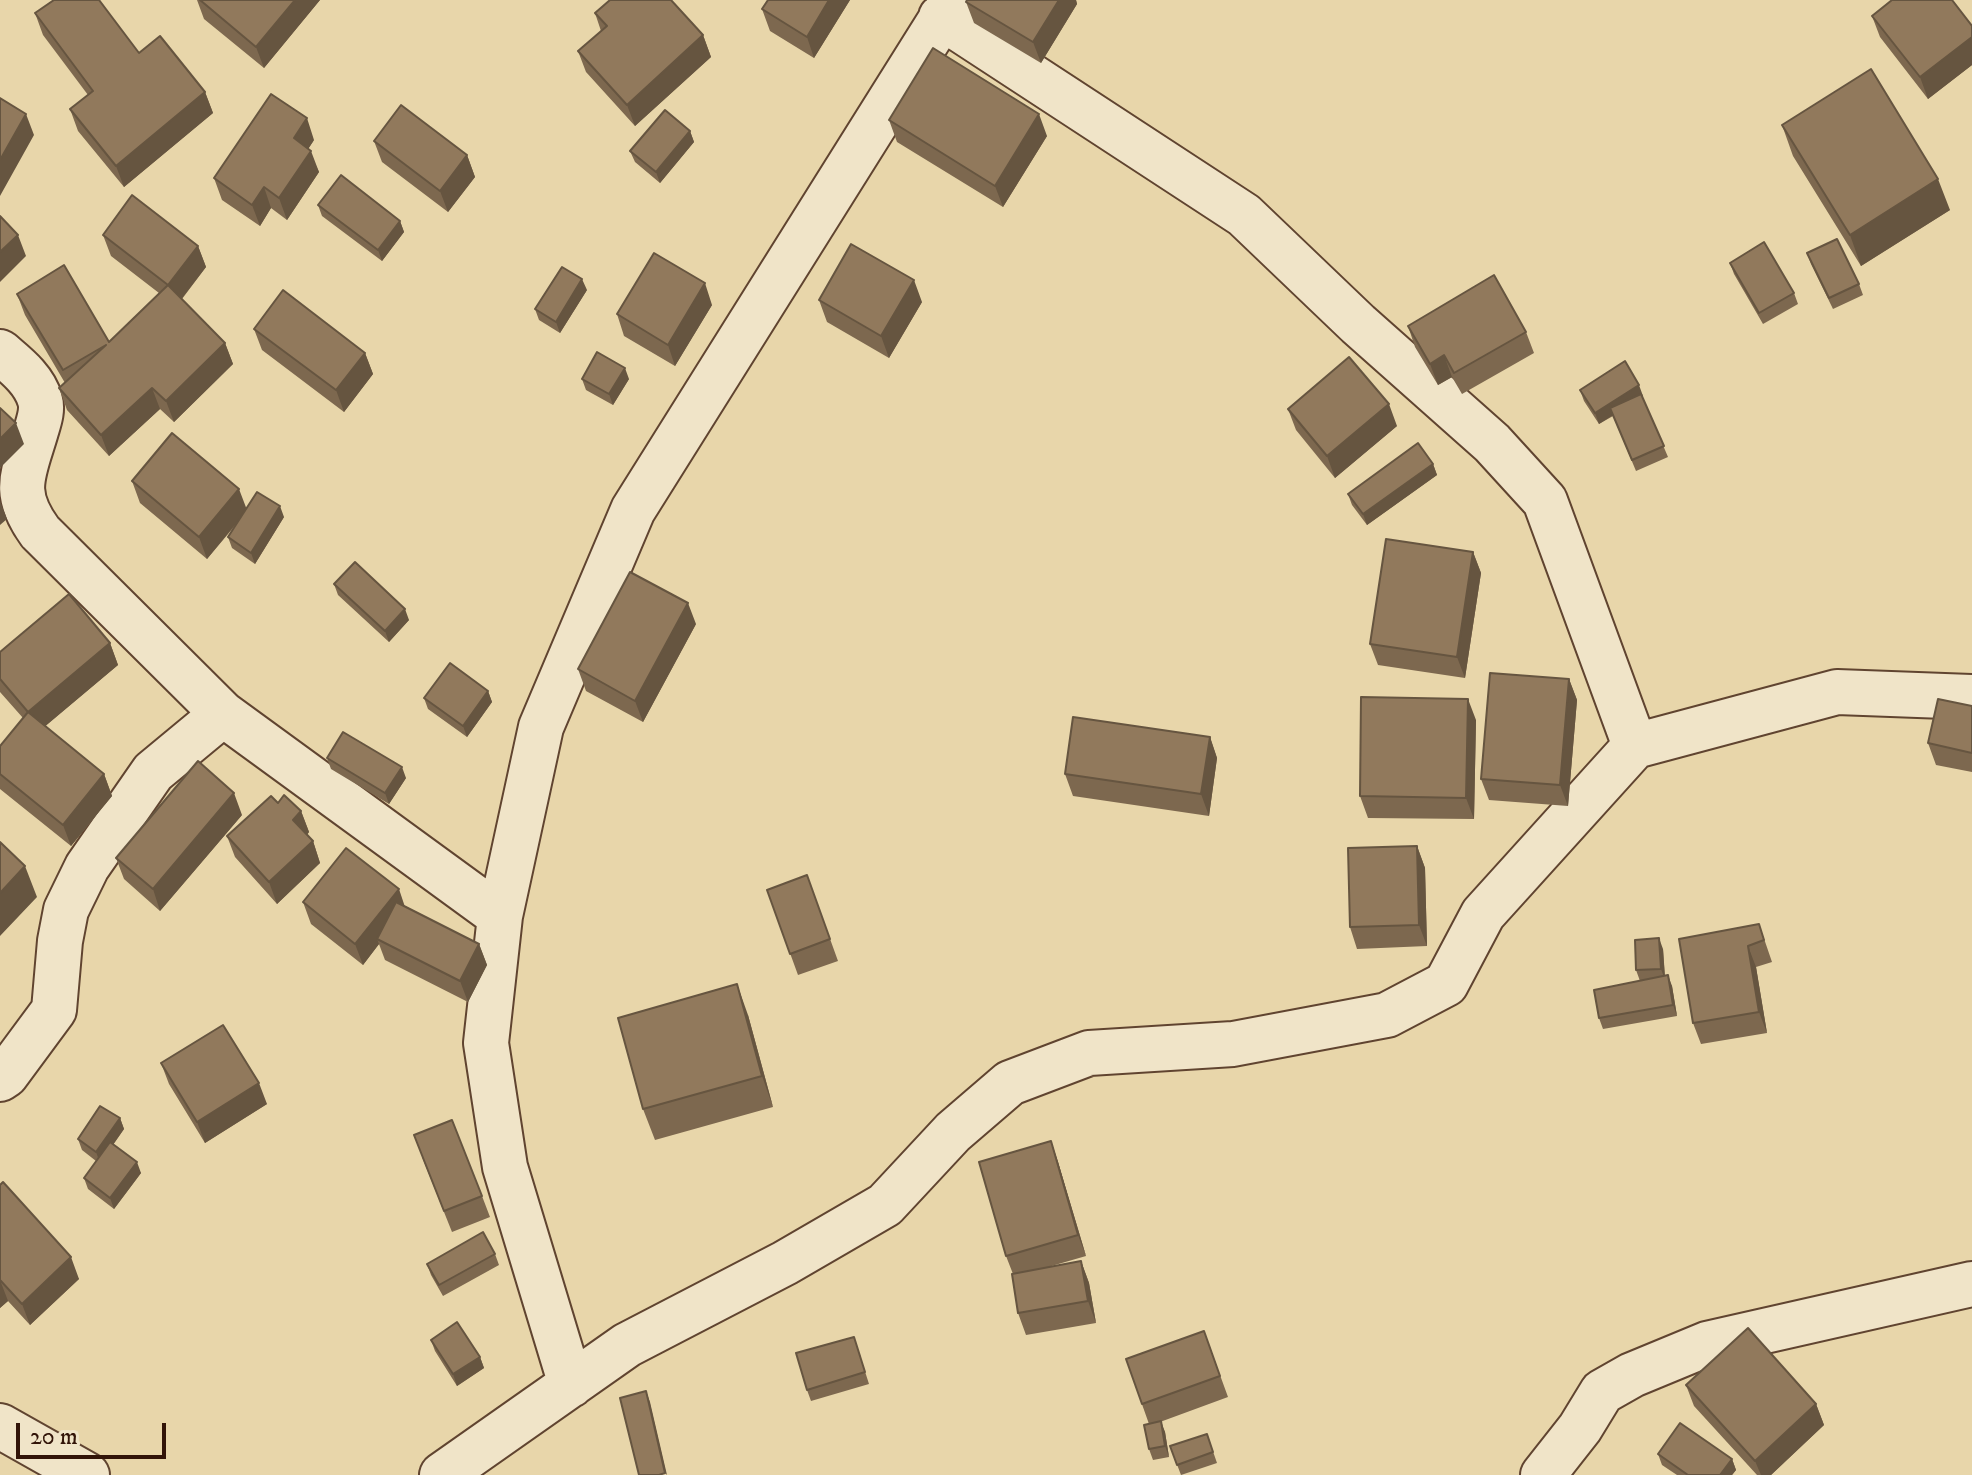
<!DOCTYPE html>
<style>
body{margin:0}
#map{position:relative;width:1972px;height:1475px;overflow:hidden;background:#e8d6aa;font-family:"IM FELL DW Pica",serif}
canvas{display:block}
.scale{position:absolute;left:16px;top:1423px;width:150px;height:36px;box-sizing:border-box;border:4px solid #321408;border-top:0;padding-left:10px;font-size:24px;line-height:28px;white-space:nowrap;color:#321408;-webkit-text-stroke:6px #f0e4c8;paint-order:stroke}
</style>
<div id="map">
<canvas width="1972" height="1475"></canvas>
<div class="scale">20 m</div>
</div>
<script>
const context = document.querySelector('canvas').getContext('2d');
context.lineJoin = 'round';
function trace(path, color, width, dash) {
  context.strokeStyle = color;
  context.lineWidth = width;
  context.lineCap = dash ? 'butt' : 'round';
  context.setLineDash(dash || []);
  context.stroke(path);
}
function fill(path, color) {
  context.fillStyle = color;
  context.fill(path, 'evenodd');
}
const street = new Path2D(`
 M941 17 1244 215 1358 324 1492 443 1545 501 1635 746
 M0 352C15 365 34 379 40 400 43 410 39 421 36 431 23 475 11 492 40 532L223 714 500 916
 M0 1079 6 1075 54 1010 60 941 66 910 87 867 153 772 223 714
 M571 1385 505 1167 486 1043 500 916 541 727 633 510 953 0
 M0 1426 87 1475
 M442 1475 627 1345 785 1263 885 1205 953 1132 1010 1083 1089 1053 1233 1044 1387 1015 1446 984 1483 914 1635 746 1837 692 1972 697
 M1543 1475 1580 1428 1602 1392 1632 1375 1707 1344 1972 1284`);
trace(street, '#604430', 48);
trace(street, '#f0e4c8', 44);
fill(new Path2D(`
 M197 0H320L264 68 204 19Z
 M850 0 814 58 770 31 762 9Z
 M967 0H1076L1077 4 1041 63 974 23 966 2Z
 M35 13 139 53 205 92 213 113 124 187 78 131 70 109 88 95 43 35Z
 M595 13 703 35 711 57 635 126 586 72 578 51 601 31Z
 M1872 16 1972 26V65L1928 99 1880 37Z
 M889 120 1047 136 1003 207 897 142Z
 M1782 125 1950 210 1861 266 1793 156Z
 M690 131 694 142 660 183 635 162 630 151Z
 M314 140 308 149 319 172 287 220 271 208 260 226 222 200 214 178Z
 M374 141 467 155 475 177 448 212 382 162Z
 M318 205 400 221 404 232 382 261 322 216Z
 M103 235 198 246 206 267 182 299 225 343 233 364 174 422 160 409 109 456 67 410 59 388 65 383 25 315 17 294 109 342 159 293 111 256Z
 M1807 253 1859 284 1863 295 1833 309 1811 264Z
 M1730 263 1794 293 1798 304 1763 324 1734 274Z
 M587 290 560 333 539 320 535 309Z
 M819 300 922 302 889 358 827 322Z
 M712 305 675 366 624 336 617 314Z
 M1408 326 1526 332 1534 353 1462 394 1452 377 1438 385 1415 347Z
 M254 329 365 353 373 374 344 412 262 350Z
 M582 379H629L613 405 586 390Z
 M1580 390 1643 396H1642L1668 457 1636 471 1613 416 1599 424 1584 401Z
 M1288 409 1397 426 1335 478 1296 430Z
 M1433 464 1437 475 1367 525 1352 505 1348 494Z
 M132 481 246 509 284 517 255 564 232 548 228 537 239 521 207 559 140 503Z
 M1473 552 1481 573 1465 678 1378 665 1370 644Z
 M334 584 409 620 389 642 338 595Z
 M696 624 643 722 586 691 578 669Z
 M110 643 118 665 45 726 104 774 112 796 71 846 0 789V746L23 718 0 692V652Z
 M1569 679 1577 700 1568 806 1489 800 1481 779Z
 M488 691 492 702 467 737 428 709 424 698Z
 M1972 706V772L1936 765 1928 743Z
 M1476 720 1474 819 1368 818 1360 796Z
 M1210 737 1217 758 1209 816 1073 796 1065 774Z
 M327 758 406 778 389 804 331 769Z
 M278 803 301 811 309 832 307 835 313 841 320 863 277 904 235 857 227 836Z
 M242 815 160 911 124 879 116 858Z
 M1417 846 1425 868 1427 946 1357 949 1350 927Z
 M807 875 838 961 798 975 767 890Z
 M303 902 405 906 479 944 487 965 468 1002 385 960 379 944 363 965 311 924Z
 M1759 924 1772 962 1756 967 1767 1033 1701 1044 1693 1023Z
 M1663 949 1665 976 1672 986 1677 1016 1603 1029 1599 1018 1640 981 1636 970Z
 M748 1015 773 1107 655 1140 643 1109Z
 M161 1063 267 1104 205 1143 169 1084Z
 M120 1118 124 1129 113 1145 141 1173 114 1209 88 1189 84 1178 96 1161 82 1150 78 1139Z
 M1051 1141 1058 1162 1086 1256 1048 1267 1081 1261 1089 1283 1096 1323 1026 1335 1018 1313 1013 1274 1006 1256Z
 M422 1157 482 1196 490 1217 452 1232Z
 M0 1185 79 1279 30 1325 8 1301 0 1308Z
 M495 1254 499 1265 443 1296 431 1275 427 1264Z
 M1204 1331 1228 1397 1160 1422 1165 1432 1169 1457 1153 1460 1149 1449V1424L1126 1359Z
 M854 1337 869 1384 811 1401 807 1390Z
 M431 1340 480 1357 484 1368 457 1386 435 1351Z
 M1686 1385 1816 1404 1824 1425 1771 1475H1757L1694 1406Z
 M1207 1434 1217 1463 1181 1475 1170 1446Z
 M1658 1454 1732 1459 1736 1470 1732 1475H1677L1662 1465Z`), '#7d684f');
fill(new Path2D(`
 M295 0H320L264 68 256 47Z
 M829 0H850L814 58 807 37Z
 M1059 0H1076L1077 4 1041 63 1033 42Z
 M703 35 711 57 635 126 627 105Z
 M1972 37V65L1928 99 1920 77Z
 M205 92 213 113 124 187 116 166Z
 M26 114 34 135 0 196V160Z
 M1039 114 1047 136 1003 207 995 186Z
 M307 118 314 140 301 160 294 138Z
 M690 131 694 142 660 183 656 172Z
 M311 151 319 172 287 220 279 198Z
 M467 155 475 177 448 212 440 191Z
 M1938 179 1950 210 1861 266 1850 235Z
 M264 187 271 208 260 226 252 205Z
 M400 221 404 232 382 261 378 250Z
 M18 235 26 256 0 282V252Z
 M198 246 206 267 176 306 168 285Z
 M582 279 587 290 560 333 556 322Z
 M914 280 922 302 889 358 881 336Z
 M705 283 712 305 675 366 668 345Z
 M225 343 233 364 174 422 166 401Z
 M365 353 373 374 344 412 336 390Z
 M1444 355 1452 377 1438 385 1430 364Z
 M625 368 629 379 613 405 609 394Z
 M1639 385 1643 396 1599 424 1595 413Z
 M152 388 160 409 109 456 101 435Z
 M1389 404 1397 426 1335 478 1327 456Z
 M16 423 24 444 0 468V439Z
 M1433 464 1437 475 1367 525 1363 514Z
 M239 489 247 510 207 559 199 537Z
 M0 501 7 519 0 525Z
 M280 506 284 517 255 564 251 553Z
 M1473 552 1481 573 1465 678 1457 657Z
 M688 603 696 624 643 722 635 701Z
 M405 609 409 620 389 642 385 631Z
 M110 643 118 665 36 734 28 712Z
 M1569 679 1577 700 1568 806 1560 785Z
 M488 691 492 702 467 737 463 726Z
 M1468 699 1476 720 1474 819 1466 798Z
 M1210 737 1217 758 1209 816 1201 794Z
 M402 767 406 778 389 804 385 793Z
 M104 774 112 796 71 846 63 825Z
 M234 793 242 815 160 911 153 889Z
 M301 811 309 832 301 841 293 820Z
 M313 841 320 863 277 904 269 882Z
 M1417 846 1425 868 1427 946 1419 925Z
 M25 866 37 897 0 936V893Z
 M399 889 406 910 377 939 379 944 363 965 355 944Z
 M1659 938 1663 949 1665 980 1661 969Z
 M479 944 487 965 468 1002 460 981Z
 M1748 946 1756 967 1767 1033 1759 1012Z
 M1668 975 1672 986 1677 1016 1673 1005Z
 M737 984 748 1015 773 1107 762 1076Z
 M259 1083 267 1104 205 1143 197 1122Z
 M120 1118 124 1129 100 1163 96 1152Z
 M1051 1141 1058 1162 1086 1256 1078 1235Z
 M137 1162 141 1173 114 1209 110 1198Z
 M71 1257 79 1279 30 1325 22 1304Z
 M1081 1261 1089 1283 1096 1323 1088 1301Z
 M0 1280 8 1301 0 1308Z
 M480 1357 484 1368 457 1386 453 1374Z
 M646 1391 650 1402 667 1475 665 1473Z
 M1816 1404 1824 1425 1771 1475H1761L1755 1461Z
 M1161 1421 1165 1432 1169 1457 1165 1446Z
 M1732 1459 1736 1470 1732 1475H1720Z`), '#665540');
const building = new Path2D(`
 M54 0H99L139 53 160 36 205 92 116 166 70 109 93 91 35 13Z
 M200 0H295L256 47Z
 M610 0H671L703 35 627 105 578 51 607 26 595 13Z
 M768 0H829L807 37 762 9Z
 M967 0H1059L1033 42 966 2Z
 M1892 0H1952L1972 26V37L1920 77 1872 16Z
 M933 48 1039 114 995 186 889 120Z
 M1871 69 1938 179 1850 235 1782 125Z
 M271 94 307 118 294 138 311 151 279 198 264 187 252 205 214 178Z
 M0 98 26 114 0 160Z
 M401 105 467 155 440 191 374 141Z
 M665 110 690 131 656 172 630 151Z
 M341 175 400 221 378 250 318 205Z
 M132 195 198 246 168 285 225 343 166 401 152 388 101 435 59 388 106 345 63 370 17 294 64 265 109 342 168 285 103 235Z
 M0 216 18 235 0 252Z
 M1837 239 1859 284 1829 298 1807 253Z
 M1764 242 1794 293 1759 313 1730 263Z
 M851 244 914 280 881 336 819 300Z
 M654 253 705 283 668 345 617 314Z
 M562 267 582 279 556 322 535 309Z
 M1494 275 1526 332 1454 373 1444 355 1430 364 1408 326Z
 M283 290 365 353 336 390 254 329Z
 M597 352 625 368 609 394 582 379Z
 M1349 357 1389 404 1327 456 1288 409Z
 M1625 361 1639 385 1595 413 1580 390Z
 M1641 394 1664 446 1632 460 1610 408Z
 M0 408 16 423 0 439Z
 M172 433 239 489 199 537 132 481Z
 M1418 443 1433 464 1363 514 1348 494Z
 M257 492 280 506 251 553 228 537Z
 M1386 539 1473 552 1457 657 1370 644Z
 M355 562 405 609 385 631 334 584Z
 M630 572 688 603 635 701 578 669Z
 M69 594 110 643 28 712 0 679V652Z
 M450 663 488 691 463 726 424 698Z
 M1490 673 1569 679 1560 785 1481 779Z
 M1361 697 1468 699 1466 798 1360 796Z
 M1938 699 1972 706V753L1928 743Z
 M28 712 104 774 63 825 0 774V746Z
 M1073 717 1210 737 1201 794 1065 774Z
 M343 732 402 767 385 793 327 758Z
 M198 761 234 793 153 889 116 858Z
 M284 795 301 811 293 820 313 841 269 882 227 836 271 796 278 803Z
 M0 842 25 866 0 893Z
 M1417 846 1419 925 1350 927 1348 848Z
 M346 848 399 889 355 944 303 902Z
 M807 875 830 939 790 954 767 890Z
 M396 902 479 944 460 981 377 939Z
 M1759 924 1764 940 1748 946 1759 1012 1693 1023 1679 939Z
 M1659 938 1661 969 1636 970 1635 940Z
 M1668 975 1673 1005 1599 1018 1594 990Z
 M737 984 762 1076 643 1109 618 1018Z
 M223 1025 259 1083 197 1122 161 1063Z
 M100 1106 120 1118 96 1152 78 1139Z
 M452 1120 482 1196 444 1211 414 1135Z
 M1051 1141 1078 1235 1006 1256 979 1162Z
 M110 1142 137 1162 110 1198 84 1178Z
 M3 1182 71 1257 22 1304 0 1280V1185Z
 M483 1232 495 1254 439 1285 427 1264Z
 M1081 1261 1088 1301 1018 1313 1012 1274Z
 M457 1322 480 1357 453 1374 431 1340Z
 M1748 1328 1816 1404 1755 1461 1686 1385Z
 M1204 1331 1220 1376 1142 1404 1126 1359Z
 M854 1337 865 1372 807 1390 796 1353Z
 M646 1391 665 1473 659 1475H639L620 1398Z
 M1161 1421 1165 1446 1149 1449 1144 1425Z
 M1680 1423 1732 1459 1720 1475H1688L1658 1454Z
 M1207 1434 1213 1452 1177 1465 1170 1446Z`);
fill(building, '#91795c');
trace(building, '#665540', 2);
</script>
